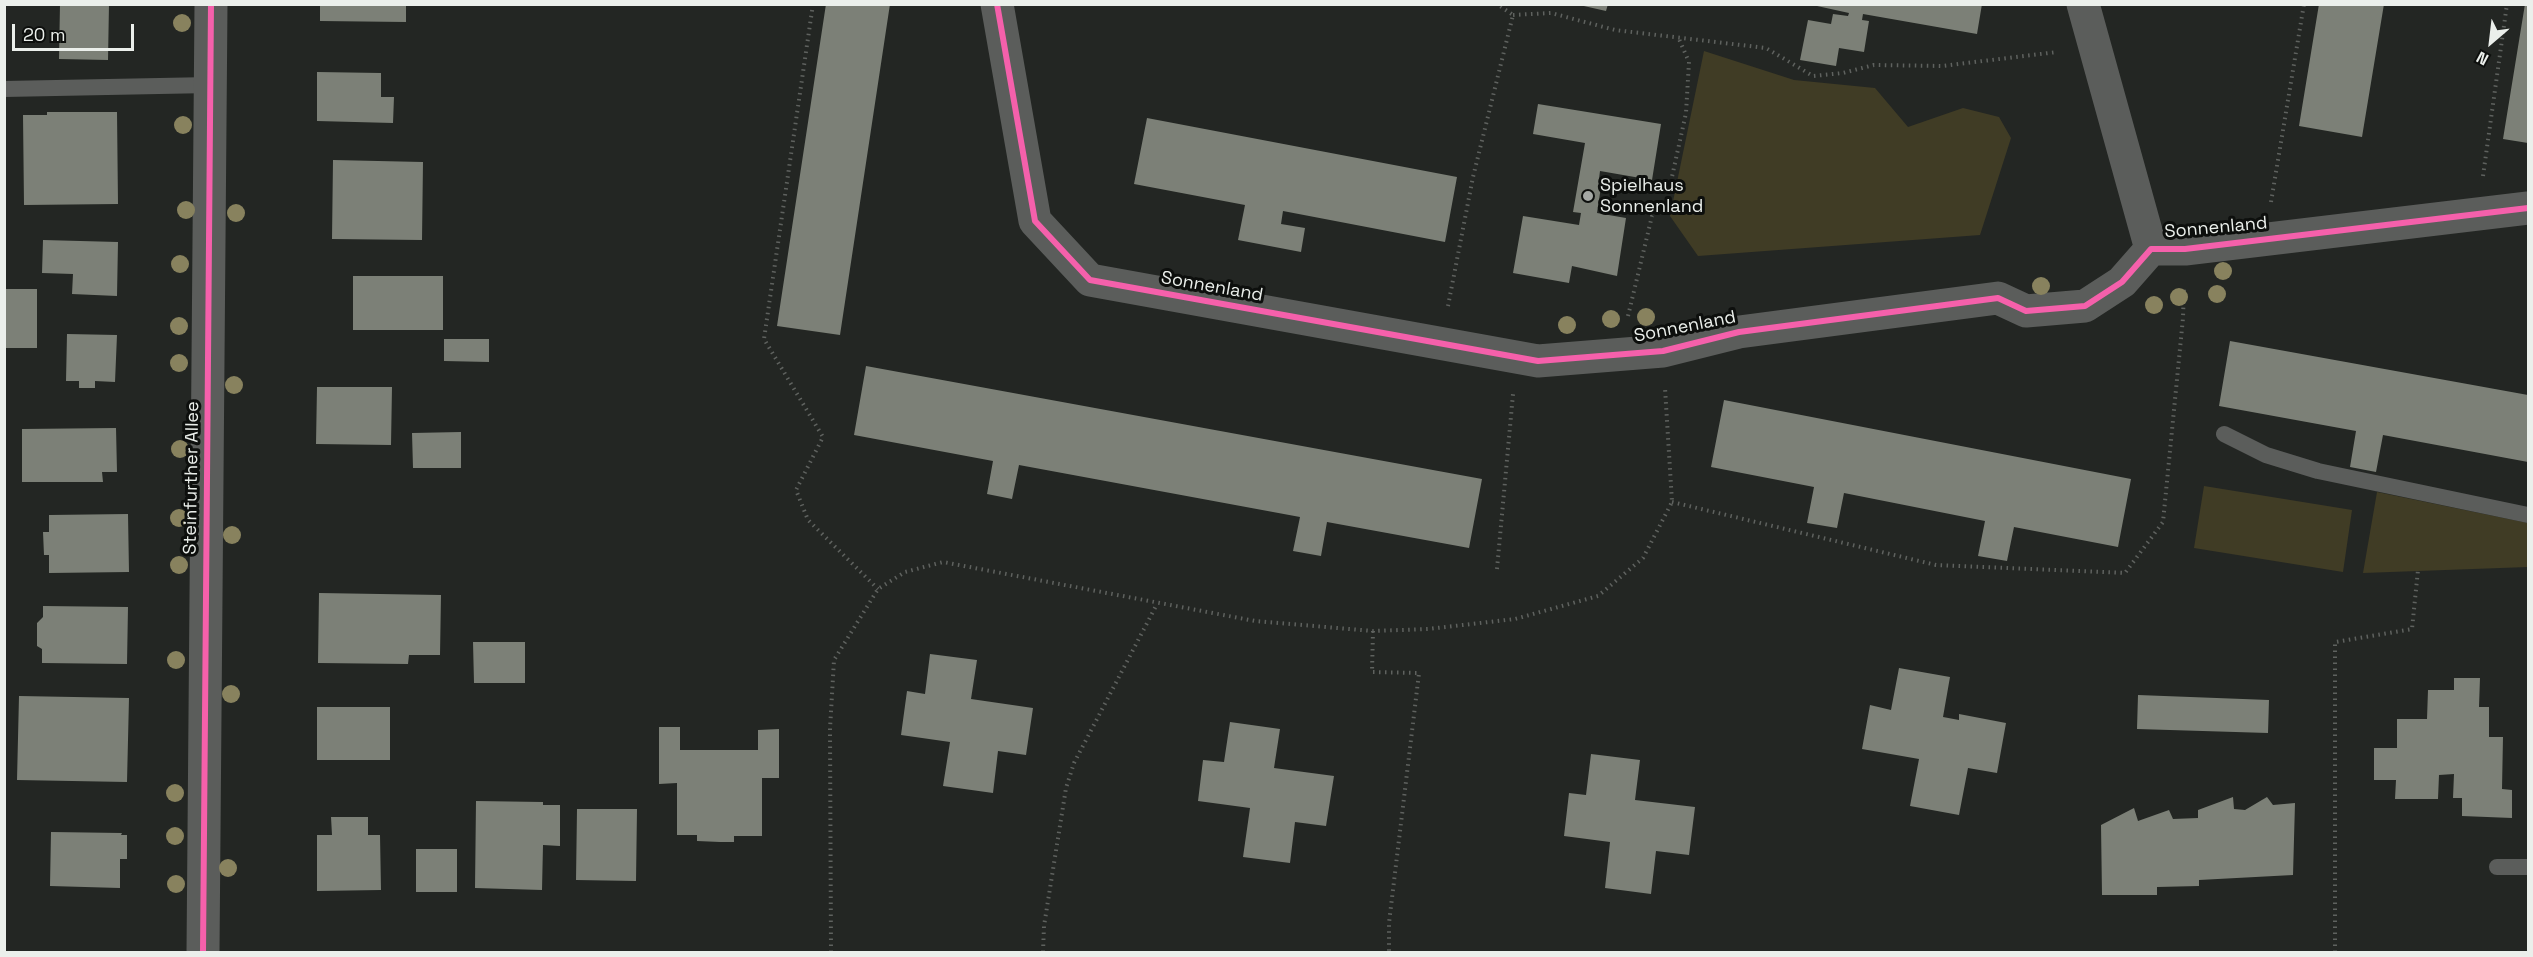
<!DOCTYPE html>
<style>
body{margin:0}
#map{position:relative;width:2533px;height:957px;overflow:hidden;background:#232623;font-family:"Space Grotesk",sans-serif}
canvas{display:block}
.frame{position:absolute;inset:0;border:6px solid #ebefeb;pointer-events:none}
.north{position:absolute;left:2461px;top:12px;width:60px;height:60px;-webkit-text-stroke:4px #0d0f0d;paint-order:stroke;rotate:208deg;font-size:16px;font-weight:700;line-height:24px;text-align:center;color:#ebefeb}
.north::after{content:'';display:block;margin:auto;width:21px;height:27px;background:#ebefeb;clip-path:polygon(50% 0,100% 100%,50% 72%,0 100%)}
.scale{position:absolute;left:12px;top:24px;width:122px;height:27px;box-sizing:border-box;border:3px solid #ebefeb;border-top:0;padding-left:8px;font-size:18px;line-height:21px;white-space:nowrap;color:#ebefeb;-webkit-text-stroke:4px #0d0f0d;paint-order:stroke}
</style>
<div id="map">
<canvas width="2533" height="957"></canvas>
<div class="frame"></div>
<div class="north">N</div>
<div class="scale">20 m</div>
</div>
<script>
const context = document.querySelector('canvas').getContext('2d');
context.lineJoin = 'round';
function fill(path, color) {
  context.fillStyle = color;
  context.fill(path, 'evenodd');
}
function trace(path, color, width, dash) {
  context.strokeStyle = color;
  context.lineWidth = width;
  context.lineCap = dash ? 'butt' : 'round';
  context.setLineDash(dash || []);
  context.stroke(path);
}
function label(font, color, halo, rows, align = 'center') {
  context.font = font + ' "Space Grotesk",sans-serif';
  context.lineWidth = 6;
  context.setLineDash([]);
  context.textBaseline = 'middle';
  context.strokeStyle = halo;
  context.fillStyle = color;
  for (const [text, x, y, turn = 0] of rows) {
    context.save();
    context.translate(x, y);
    context.rotate((+turn || 0) * Math.PI / 180);
    context.textAlign = isNaN(turn) ? turn : align;
    if (halo) context.strokeText(text, 0, 0);
    context.fillText(text, 0, 0);
    context.restore();
  }
}
fill(new Path2D(`
 M1704 51 1794 80 1875 88 1908 127 1963 108 1999 117 2011 138 1980 235 1698 256 1670 216Z
 M2204 486 2352 510 2343 572 2194 548Z
 M2377 492 2528 523V567L2363 573Z`), '#403c25');
fill(new Path2D(`
 M60 4H109L108 60 59 59Z
 M826 4H890L840 335 777 326Z
 M1575 4H1608L1606 11Z
 M1808 4H1982L1977 34 1863 14 1862 20 1869 21 1864 52 1839 48 1836 66 1800 60 1808 20 1831 24 1833 14 1848 16 1849 13Z
 M2319 4H2384L2362 137 2299 126Z
 M2525 4H2528V143L2503 139Z
 M320 5H406V22L320 21Z
 M317 72 381 73V97H394L393 123 317 121Z
 M1538 104 1661 124 1652 180 1600 171 1599 179 1602 180 1597 213 1626 218 1617 276 1572 266 1569 283 1513 273 1523 216 1579 225 1581 213 1573 212 1585 143 1533 134Z
 M47 112H117L118 204 24 205 23 115H47Z
 M1147 118 1457 177 1445 242 1283 211 1281 224 1305 228 1301 252 1238 240 1245 205 1134 184Z
 M333 160 423 162 422 240 332 239Z
 M43 240 118 242 117 296 72 294 73 274 42 273Z
 M353 276H443V330H353Z
 M4 289H37V348H4Z
 M67 334 117 335 115 382 95 381V388H79V381H66Z
 M444 339H489V362L444 361Z
 M2230 341 2528 395V462L2383 435 2376 472 2350 467 2356 431 2219 406Z
 M866 366 1482 479 1469 548 1327 522 1321 556 1293 551 1300 517 1019 465 1012 499 987 494 993 461 854 435Z
 M317 387H392L391 445 316 444Z
 M1724 400 2131 479 2118 547 2014 527 2007 561 1978 556 1985 521 1844 493 1837 528 1807 523 1814 487 1711 467Z
 M116 428 117 472H102L103 482H22V429Z
 M461 432V468H413L412 433Z
 M128 514 129 572 49 573V555H44L43 532H49V515Z
 M319 593 441 595 440 655H409L408 664 318 663Z
 M43 606 128 607 127 664 42 663V649L37 646V623L43 617Z
 M473 642H525V683H474Z
 M930 654 977 660 971 699 1033 708 1026 755 998 751 993 793 943 786 950 742 901 735 907 691 925 694Z
 M1899 668 1950 677 1943 717 1959 720V714L2006 723 1997 773 1968 768 1959 815 1910 806 1919 759 1862 749 1870 705 1891 710Z
 M2454 678H2480L2479 707H2489V737H2503L2502 789 2512 790V818L2462 816V798H2453L2454 774 2439 775 2438 799H2395L2396 780H2374V748H2397V719H2427L2428 690H2454Z
 M2138 695 2269 700 2268 733 2137 729Z
 M19 696 129 698 127 782 17 780Z
 M317 707H390V760H317Z
 M1230 722 1280 729 1274 768 1334 776 1326 826 1295 822 1290 863 1243 857 1250 808 1198 801 1203 760 1224 762Z
 M659 727H680V750H758V730L779 729V778H762V836H734V842H720L697 841V835H677V783L659 784Z
 M1591 754 1640 760 1635 800 1695 807 1689 855 1656 851 1651 894 1605 888 1610 842 1564 836 1569 793 1586 795Z
 M2233 797 2234 809 2245 810 2267 797 2273 805 2295 803 2293 875 2199 880V886L2157 887V895H2102L2101 825 2134 808 2138 821 2169 810 2173 819 2198 818V810Z
 M476 801 543 802V805H560V846L543 845 542 890 475 888Z
 M577 809H637L636 881 576 880Z
 M331 817H368V835H380L381 890 317 891V835H332Z
 M51 832 122 833 121 835H127V859H120V888L50 886Z
 M416 849H457V892H416Z`), '#7c8077');
trace(new Path2D(`
 M813 4 764 339 823 437 796 490 808 520 878 589
 M1513 15 1551 13 1615 30 1766 48 1813 76 1843 73 1874 65 1942 66 2057 52
 M2483 176 2507 4
 M2271 202 2304 4
 M1448 306 1473 177 1513 15 1497 4
 M1628 316 1652 216 1666 204 1686 113 1689 62 1679 39
 M1672 502 1936 565 2125 573 2163 522 2183 318 2184 286
 M1497 569 1513 394
 M1373 631 1372 672 1419 673 1389 923V952
 M831 952 830 729 834 660 878 589 905 572 943 562 1255 621 1373 631 1428 629 1515 619 1598 596 1643 558 1672 502 1665 388
 M1043 952 1044 926 1066 788 1074 763 1157 604
 M2335 952V642L2412 629 2418 570`), '#5f625f', 4, [1.5, 4.5]);
trace(new Path2D(`
 M4 89 211 85
 M2224 434 2266 455 2318 471 2528 515
 M2497 867H2528`), '#5b5d5b', 16);
trace(new Path2D(`
 M997 4 1035 221 1090 280 1538 361 1663 351 1739 332 1998 298 2026 311 2085 306 2122 282 2151 249H2185L2528 208
 M2083 4 2151 249
 M203 952 211 4`), '#5b5d5b', 33);
trace(new Path2D(`
 M997 4 1035 221 1090 280 1538 361 1663 351 1739 332 1998 298 2026 311 2085 306 2122 282 2151 249H2185L2528 208
 M203 952 211 4`), '#f560ab', 6);
context.fillStyle = '#88825e';
for (const [x, y] of [
 [182,23],
 [183,125],
 [186,210],
 [236,213],
 [180,264],
 [2223,271],
 [2041,286],
 [2217,294],
 [2179,297],
 [2154,305],
 [1646,317],
 [1611,319],
 [1567,325],
 [179,326],
 [179,363],
 [234,385],
 [180,449],
 [179,518],
 [232,535],
 [179,565],
 [176,660],
 [231,694],
 [175,793],
 [175,836],
 [228,868],
 [176,884]
]) {
  context.beginPath();
  context.arc(x, y, 9, 0, 2 * Math.PI);
  context.fill();
}
for (const [x, y, r, color] of [
 [1588,196,6,"#a5a9a5"]
]) {
  const dot = new Path2D();
  dot.arc(x, y, r, 0, 2 * Math.PI);
  context.fillStyle = color;
  context.fill(dot);
  trace(dot, '#0d0f0d', 2);
}
label('18px', '#ebefeb', '#0d0f0d', [
 ["Spielhaus",1600,186],
 ["Sonnenland",1600,207]
], 'left');
label('18px', '#ebefeb', '#0d0f0d', [
 ["Sonnenland",2216,228,-5],
 ["Sonnenland",1212,287,10],
 ["Sonnenland",1685,327,-11],
 ["Steinfurther Allee",192,478,-89]
]);
</script>
